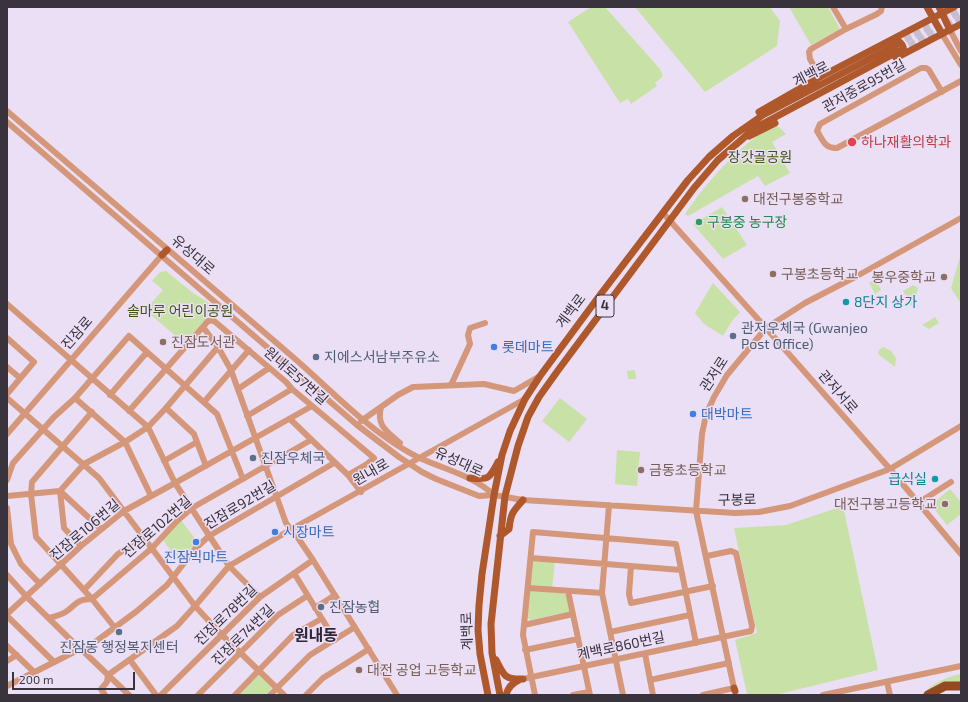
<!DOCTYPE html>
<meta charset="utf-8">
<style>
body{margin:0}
#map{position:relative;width:968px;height:702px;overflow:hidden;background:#ebdff6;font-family:"Exo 2",sans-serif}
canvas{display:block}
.frame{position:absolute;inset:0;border:8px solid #38333c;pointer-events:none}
.scale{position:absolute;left:12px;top:672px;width:123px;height:18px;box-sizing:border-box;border:2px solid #38333c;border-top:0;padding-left:5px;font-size:12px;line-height:14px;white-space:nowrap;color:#38333c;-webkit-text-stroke:3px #ebdff6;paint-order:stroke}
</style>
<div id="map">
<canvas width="968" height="702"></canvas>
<div class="frame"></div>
<div class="scale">200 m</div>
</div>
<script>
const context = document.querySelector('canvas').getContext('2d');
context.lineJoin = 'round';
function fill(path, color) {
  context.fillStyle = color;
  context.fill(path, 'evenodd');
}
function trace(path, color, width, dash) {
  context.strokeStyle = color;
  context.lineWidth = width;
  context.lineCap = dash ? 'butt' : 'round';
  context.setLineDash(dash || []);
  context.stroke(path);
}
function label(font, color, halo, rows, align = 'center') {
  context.font = font + ' "Exo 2","Noto Sans KR",sans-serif';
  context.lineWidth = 3;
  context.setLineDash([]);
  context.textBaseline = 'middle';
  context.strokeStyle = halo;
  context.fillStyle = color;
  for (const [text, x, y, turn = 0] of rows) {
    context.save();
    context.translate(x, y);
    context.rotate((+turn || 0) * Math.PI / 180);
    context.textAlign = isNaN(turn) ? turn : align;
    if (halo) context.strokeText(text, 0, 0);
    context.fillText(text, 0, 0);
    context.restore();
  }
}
fill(new Path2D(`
 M591 7H605L660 69 663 76 655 83 657 86 631 104 628 99 620 103 568 22Z
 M635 7H770L780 21 777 46 705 92Z
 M789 7H828L840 29 811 45Z
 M776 126 779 127 786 134 772 142 790 173 765 186 758 176 688 216 685 214C703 187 731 155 757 136 763 132 770 129 776 126Z
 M722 207 747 245 723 259 693 224Z
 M961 253V300L959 301 951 288Z
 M166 271 193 293 216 307 184 343 145 310 163 290 152 281 160 272Z
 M875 279 881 290 875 294 869 283Z
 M713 283 740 312 732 321 723 336 704 324 695 313Z
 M913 285 918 288 914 302 911 306 903 291Z
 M935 317 939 323 929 329 922 325Z
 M883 347 891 351 896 358 895 367 878 354 879 350Z
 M635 370 636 379H628L627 371Z
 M560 398 587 419 569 442 542 421Z
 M617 450 640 452 637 486 615 484Z
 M950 489 961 502V514L947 525 931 505Z
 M843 506 878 670 775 695 747 694 735 640 757 633 734 528 786 525Z
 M180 519 197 541 180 563 162 539Z
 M532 560 555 561 552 589 530 587Z
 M532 590 568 594 570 612 530 620 527 617 530 592Z
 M961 674V684L926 695H921C932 684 945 677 961 674Z
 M258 675 272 687 266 695H239Z`), '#c8e1a6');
trace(new Path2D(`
 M896 45 961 10
 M900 51 961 18`), '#c7bdd1', 7, [7, 3.5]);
trace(new Path2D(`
 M833 7 846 29
 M950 30 961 51
 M942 34 961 65
 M820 77 810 59 809 52 811 49 846 29 877 14 881 11 882 7
 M942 92 929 70 926 68H921L820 124 817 131C823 140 825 149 837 148L961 81
 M7 111C103 193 198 276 294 358 317 378 338 399 362 419 380 434 400 449 422 459 447 470 473 476 494 495
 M7 122 357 425 399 457 422 472 436 479 479 496 494 495 523 500 735 513 759 512 790 506 890 469 961 426
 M663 213 766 328 890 469 961 554
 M7 304 148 427 175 483 229 566 260 597
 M203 327 218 347 231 370 286 523 298 538 313 560 397 695
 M7 338 34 362 7 394
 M7 367 20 378
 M451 385 470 344 468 335 470 328 485 323
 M238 389 269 368
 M110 395 147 352
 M7 398 99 478 195 606 221 634 284 695
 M75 398 125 442 151 496
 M204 402 249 350
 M381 407C376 426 387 431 400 443
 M166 408 194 434 206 466
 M129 411 208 321 213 320 286 382 292 389 374 458 367 464 348 475
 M92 412 32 482 31 494 36 537 92 599 115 628
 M247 416 292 389
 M290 419 348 475 361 492
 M361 421 398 395 413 387 484 384 514 391 540 376
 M7 434 162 255
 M164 461 197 442
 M7 480 13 463 54 417 75 398 129 336 217 414 243 479
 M60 491 64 528 81 546
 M60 491 101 529
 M7 496 60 491 84 464 125 442 148 427 166 408 218 347
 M918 503 951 482
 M609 505 602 593 623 695
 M7 508 11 544 21 564 40 584
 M531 558 681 570
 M631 566 629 594 631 603 713 586
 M294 573 335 640
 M7 575 26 596 80 649 7 686
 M528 588 602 593
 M84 590 118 554 144 537
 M568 591 590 695
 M315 608 335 595
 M7 614 81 546 124 511 175 483 312 406
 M7 616 54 662
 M49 618C55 616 62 615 67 611 77 603 78 599 92 599L152 548 177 521 192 508 311 440
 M524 625 573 614
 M610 632 690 615
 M7 646 34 672
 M525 650 578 639
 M645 654 653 695
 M130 660 156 695
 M7 661 17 655
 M108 675 177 626 195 606 229 566 290 530 525 399
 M527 678 751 631 752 626 736 553 731 551 707 556
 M650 680 729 663
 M887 682 890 695
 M105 695 101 689 107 682 108 675
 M129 695 83 651 137 611 167 585 195 549 209 536 334 463
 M161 695 260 597 313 560
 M198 695 278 615 307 596
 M235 695 293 635 321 619
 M270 695 310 655 355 627
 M306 695 323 678 369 649
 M535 695 523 635 533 532 676 544 696 643
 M573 695 589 692
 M703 695 734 688 696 511 702 434 706 415 714 397 727 375 766 328 805 303 857 276 961 218
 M823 695 961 666`), '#d5977a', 6);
trace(new Path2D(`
 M927 7 942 34
 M939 7 950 30
 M894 39C901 41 905 47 903 54
 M896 58 961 24
 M759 112 820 77 954 7
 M749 136 775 123
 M162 255 167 250
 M470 478C489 480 489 479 498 462
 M500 536 509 529C511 512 513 512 523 500
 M80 649 83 651
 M496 660C504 675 504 680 523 679
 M734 688 735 691
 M488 695 480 654 478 630 479 605 482 574 494 495 502 455 510 431 525 399 540 376 600 295 688 180 709 157 733 136 763 115 896 45
 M500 695 492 653 491 624 505 496 518 446 528 417 539 397 559 369 694 188 718 160 755 128 899 51
 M506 695C508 687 512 683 519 680`), '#af582b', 7);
trace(new Path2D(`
 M928 695 945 686H961`), '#944923', 9);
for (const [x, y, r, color] of [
 [852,142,5,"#e0444e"],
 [745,199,4,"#8d6e63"],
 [699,222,4,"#2e9e5b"],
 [773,274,4,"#8d6e63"],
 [944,277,4,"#8d6e63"],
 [846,302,4,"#0f9aa8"],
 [733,336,4,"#5c6f8a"],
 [163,342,4,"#8d6e63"],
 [494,347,4,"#3f7fe0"],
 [316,357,4,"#5c6f8a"],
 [693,414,4,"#3f7fe0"],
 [253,458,4,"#5c6f8a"],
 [641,470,4,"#8d6e63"],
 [935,479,4,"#0f9aa8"],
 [945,504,4,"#8d6e63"],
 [275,532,4,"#3f7fe0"],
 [196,542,4,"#3f7fe0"],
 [321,607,4,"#5c6f8a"],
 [119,632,4,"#5c6f8a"],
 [359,670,4,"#8d6e63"]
]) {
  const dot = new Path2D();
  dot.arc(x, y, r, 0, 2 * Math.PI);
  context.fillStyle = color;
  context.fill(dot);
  trace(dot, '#ebdff6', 1.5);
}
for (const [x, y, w] of [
 [605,306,18]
]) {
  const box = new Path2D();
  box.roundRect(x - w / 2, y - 11, w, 22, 3);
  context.fillStyle = '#ebdff6';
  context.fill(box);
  trace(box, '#38333c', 1);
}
label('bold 13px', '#38333c', null, [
 ["4",605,306]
]);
label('14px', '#38333c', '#ebdff6', [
 ["계백로",811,74,-27],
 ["관저중로95번길",864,86,-29],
 ["유성대로",193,255,41],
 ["계백로",571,311,-53],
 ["진잠로",77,333,-49],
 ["관저로",714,374,-57],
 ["원내로57번길",296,376,41],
 ["관저서로",838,392,49],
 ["유성대로",459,462,24],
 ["원내로",371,472,-30],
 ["구봉로",737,500,-1],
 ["진잠로92번길",240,505,-31],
 ["진잠로102번길",157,527,-41],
 ["진잠로106번길",85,530,-40],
 ["진잠로78번길",226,615,-44],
 ["계백로",467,631,-92],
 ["진잠로74번길",243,635,-44],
 ["계백로860번길",621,646,-12]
]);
label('14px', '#be3a42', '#ebdff6', [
 ["하나재활의학과",861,142]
], 'left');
label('14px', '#3f5613', '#ebdff6', [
 ["장갓골공원",760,157],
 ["솔마루 어린이공원",180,311]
]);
label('14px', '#785e54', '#ebdff6', [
 ["대전구봉중학교",753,199],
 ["구봉초등학교",781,274],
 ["봉우중학교",936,277,"right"],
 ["진잠도서관",171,342],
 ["금동초등학교",649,470],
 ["대전구봉고등학교",937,504,"right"],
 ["대전 공업 고등학교",367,670]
], 'left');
label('14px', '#27864d', '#ebdff6', [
 ["구봉중 농구장",707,222]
], 'left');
label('14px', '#0d838f', '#ebdff6', [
 ["8단지 상가",854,302],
 ["급식실",927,479,"right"]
], 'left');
label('14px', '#4e5e75', '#ebdff6', [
 ["관저우체국 (Gwanjeo",741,328],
 ["Post Office)",741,344],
 ["지에스서남부주유소",324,357],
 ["진잠우체국",261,458],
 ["진잠농협",329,607],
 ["진잠동 행정복지센터",119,647,"center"]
], 'left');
label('14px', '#366cbe', '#ebdff6', [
 ["롯데마트",502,347],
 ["대박마트",701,414],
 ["시장마트",283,532],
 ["진잠빅마트",196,557,"center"]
], 'left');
label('bold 16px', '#2e2536', '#ebdff6', [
 ["원내동",316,636]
]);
</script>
